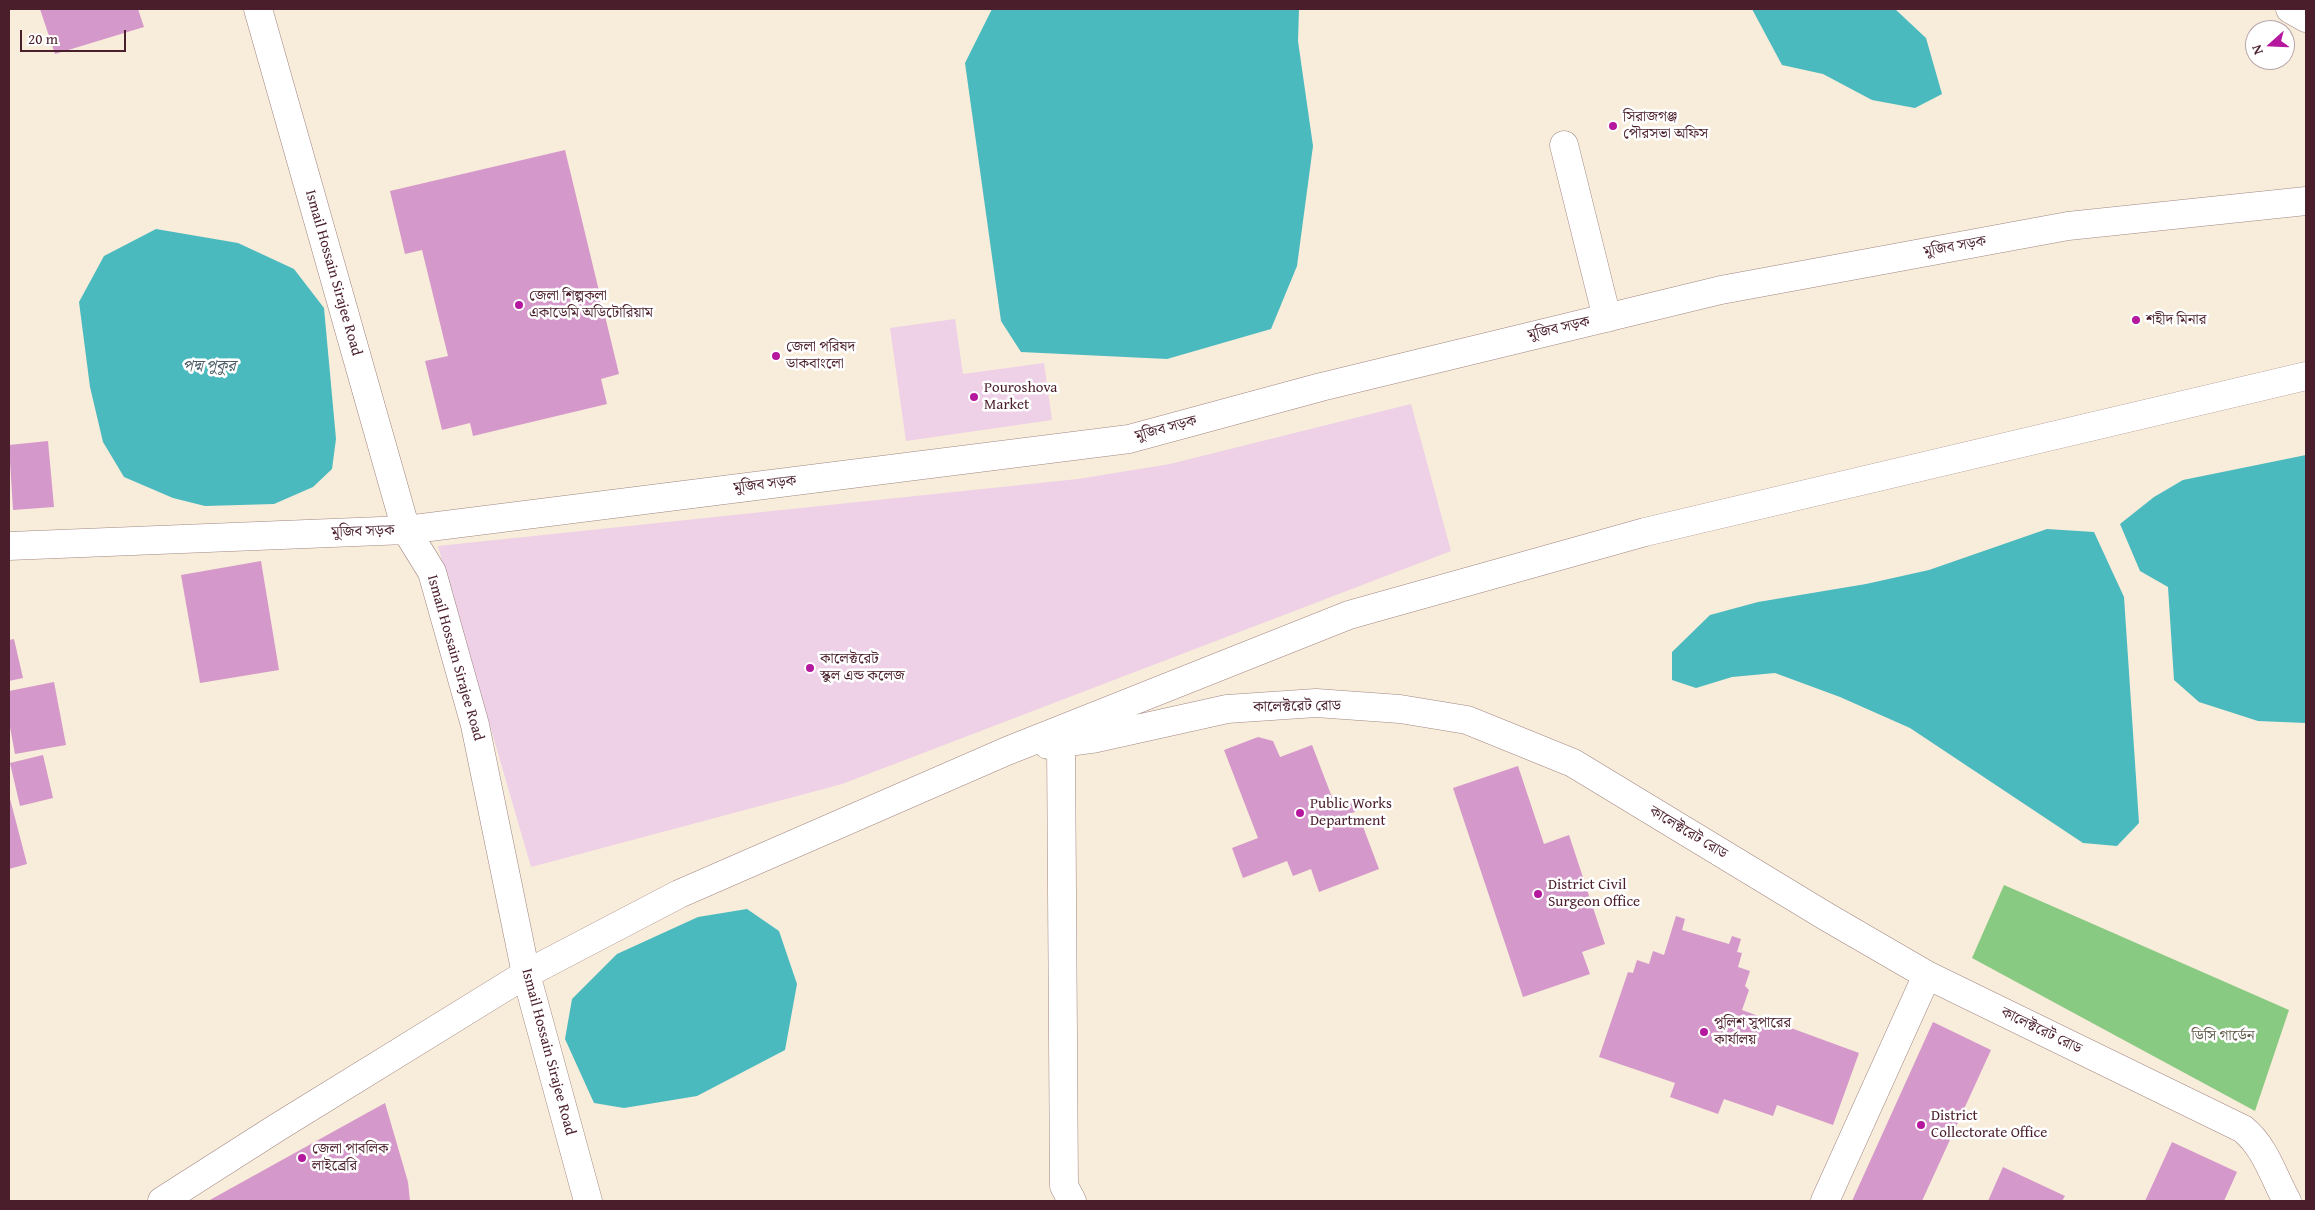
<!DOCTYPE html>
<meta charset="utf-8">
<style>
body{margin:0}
#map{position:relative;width:2315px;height:1210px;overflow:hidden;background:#f8ecda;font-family:"Gentium Book Plus",serif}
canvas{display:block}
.frame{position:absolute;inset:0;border:10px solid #4a1f2b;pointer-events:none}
.north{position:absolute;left:2245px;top:20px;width:50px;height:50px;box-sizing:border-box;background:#fff;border:1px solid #b7a5aa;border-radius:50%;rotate:250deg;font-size:14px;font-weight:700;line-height:20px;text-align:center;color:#4a1f2b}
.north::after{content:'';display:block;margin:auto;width:18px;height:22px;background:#b5179e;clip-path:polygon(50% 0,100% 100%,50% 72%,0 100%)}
.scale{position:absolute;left:20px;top:30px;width:106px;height:22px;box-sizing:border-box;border:2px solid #4a1f2b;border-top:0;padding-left:6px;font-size:15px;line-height:18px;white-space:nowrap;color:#4a1f2b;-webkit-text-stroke:4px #fff;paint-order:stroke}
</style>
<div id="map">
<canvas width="2315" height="1210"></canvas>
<div class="frame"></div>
<div class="north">N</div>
<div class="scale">20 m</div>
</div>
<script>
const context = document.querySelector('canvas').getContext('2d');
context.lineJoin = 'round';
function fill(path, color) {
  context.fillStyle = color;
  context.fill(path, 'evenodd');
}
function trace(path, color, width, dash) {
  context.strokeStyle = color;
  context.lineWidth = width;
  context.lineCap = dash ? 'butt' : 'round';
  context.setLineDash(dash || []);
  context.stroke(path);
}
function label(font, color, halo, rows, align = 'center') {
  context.font = font + ' "Gentium Book Plus","Noto Serif Bengali",serif';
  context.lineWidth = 5;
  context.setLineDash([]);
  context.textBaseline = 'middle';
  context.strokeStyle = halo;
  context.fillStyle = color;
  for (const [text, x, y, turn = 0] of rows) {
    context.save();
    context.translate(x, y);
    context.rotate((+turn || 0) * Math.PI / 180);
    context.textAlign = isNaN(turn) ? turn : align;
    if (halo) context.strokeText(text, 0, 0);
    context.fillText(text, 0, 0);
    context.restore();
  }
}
fill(new Path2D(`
 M955 319 963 374 1044 363 1052 420 906 441 890 328Z
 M1411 404 1451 551 842 784 531 867 438 546 1078 479 1170 464Z`), '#eed0e7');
fill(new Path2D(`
 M2004 885 2289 1010 2255 1111 1972 958Z`), '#89ca82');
fill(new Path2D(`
 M992 9H1299L1298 41 1313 146 1297 266 1271 329 1167 359 1021 352 1001 321 965 63Z
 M1752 9H1895L1926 38 1942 94 1915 108 1872 100 1823 74 1782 65Z
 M156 229 238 243 294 269 324 308 336 439 332 469 313 487 274 504 205 506 173 498 124 477 103 442 90 387 79 302 104 256Z
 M2306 455V723L2258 721 2199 702 2174 680 2168 587 2140 571 2120 524 2154 497 2183 480Z
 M2047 529 2094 532 2124 597 2139 823 2117 846 2083 843 1910 728 1840 697 1775 673 1732 677 1696 688 1672 680V652L1710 615 1758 602 1866 584 1929 570Z
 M747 909 779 931 797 984 785 1050 697 1096 624 1108 594 1103 565 1039 572 999 617 954 698 917Z`), '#4ababf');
fill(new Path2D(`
 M40 9H138L144 27 55 54Z
 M565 150 619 374 601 379 607 404 473 436 470 423 442 430 425 361 448 356 422 250 405 254 390 191Z
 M48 441 54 507 13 510 9 445Z
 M261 561 279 670 200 683 181 575Z
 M14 639 23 678 9 681V640Z
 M54 682 66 745 15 754 9 722V691Z
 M1258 737 1273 741 1280 757 1312 745 1335 805 1350 800 1355 812 1347 814 1353 827 1362 824 1379 869 1319 892 1311 869 1293 876 1287 861 1243 878 1232 848 1258 838 1224 750Z
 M43 755 53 798 20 806 10 763Z
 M1518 766 1544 844 1569 835 1605 944 1582 952 1590 974 1523 997 1453 788Z
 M9 795 27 864 9 869Z
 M1676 916 1685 919 1682 930 1729 944 1732 936 1741 939 1737 952 1742 953 1738 967 1750 971 1745 986 1749 990 1742 1010 1859 1053 1833 1125 1777 1105 1773 1116 1724 1099 1718 1114 1670 1097 1675 1083 1599 1057 1628 972 1633 973 1637 960 1649 964 1653 951 1664 955Z
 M1933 1022 1991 1050 1922 1201H1852Z
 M385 1103 408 1182 410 1201H208Z
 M2172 1142 2237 1172 2224 1201H2145Z
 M2003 1167 2065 1196 2062 1201H1988Z`), '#d598ca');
const minor = new Path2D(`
 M258 9 406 530 432 572 475 725 526 974 588 1201
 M2290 9 2306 18
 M1564 145 1607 318
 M9 546 406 530 1129 439 1321 387 1721 290 2068 226 2306 201
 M1061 743 1064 1186 1072 1201
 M1048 745 1092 739 1227 709 1316 703 1400 709 1467 720 1573 763 1827 917 1927 975 2243 1129C2266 1148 2273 1176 2287 1201
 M162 1201 278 1127 526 974 679 894 1007 751 1349 615 1645 532 2306 376
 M1825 1201 1927 975`);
trace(minor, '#a18682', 29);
trace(minor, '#fff', 28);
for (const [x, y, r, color] of [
 [1613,126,5,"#b5179e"],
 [519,305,5,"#b5179e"],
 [2136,320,5,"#b5179e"],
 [776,356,5,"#b5179e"],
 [974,397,5,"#b5179e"],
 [810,668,5,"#b5179e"],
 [1300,813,5,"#b5179e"],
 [1538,894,5,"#b5179e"],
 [1704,1032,5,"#b5179e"],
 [1921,1125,5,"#b5179e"],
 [302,1158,5,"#b5179e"]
]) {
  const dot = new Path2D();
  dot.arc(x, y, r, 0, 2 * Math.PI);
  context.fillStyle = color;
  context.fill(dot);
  trace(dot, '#fff', 2);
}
label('15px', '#4a1f2b', '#fff', [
 ["সিরাজগঞ্জ",1623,117],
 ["পৌরসভা অফিস",1623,134],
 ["জেলা শিল্পকলা",529,296],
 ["একাডেমি অডিটোরিয়াম",529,313],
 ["শহীদ মিনার",2146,320],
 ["জেলা পরিষদ",786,347],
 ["ডাকবাংলো",786,364],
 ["Pouroshova",984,388],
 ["Market",984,405],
 ["কালেক্টরেট",820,659],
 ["স্কুল এন্ড কলেজ",820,676],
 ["Public Works",1310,804],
 ["Department",1310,821],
 ["District Civil",1548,885],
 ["Surgeon Office",1548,902],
 ["পুলিশ সুপারের",1714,1023],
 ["কার্যালয়",1714,1040],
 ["District",1931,1116],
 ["Collectorate Office",1931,1133],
 ["জেলা পাবলিক",312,1149],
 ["লাইব্রেরি",312,1166]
], 'left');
label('15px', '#4a1f2b', '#fff', [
 ["মুজিব সড়ক",1955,247,-10],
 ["Ismail Hossain Sirajee Road",333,273,74],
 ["মুজিব সড়ক",1559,329,-13],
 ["মুজিব সড়ক",1166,429,-15],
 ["মুজিব সড়ক",765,485,-7],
 ["মুজিব সড়ক",363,532,-2],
 ["Ismail Hossain Sirajee Road",455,658,74],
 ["কালেক্টরেট রোড",1297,707,-1],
 ["কালেক্টরেট রোড",1688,833,31],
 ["কালেক্টরেট রোড",2041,1031,26],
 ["Ismail Hossain Sirajee Road",548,1052,75]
]);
label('15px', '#605b49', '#fff', [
 ["ডিসি গার্ডেন",2223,1036]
]);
label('italic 16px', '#4a5d66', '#fff', [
 ["পদ্ম পুকুর",209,367]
]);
</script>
